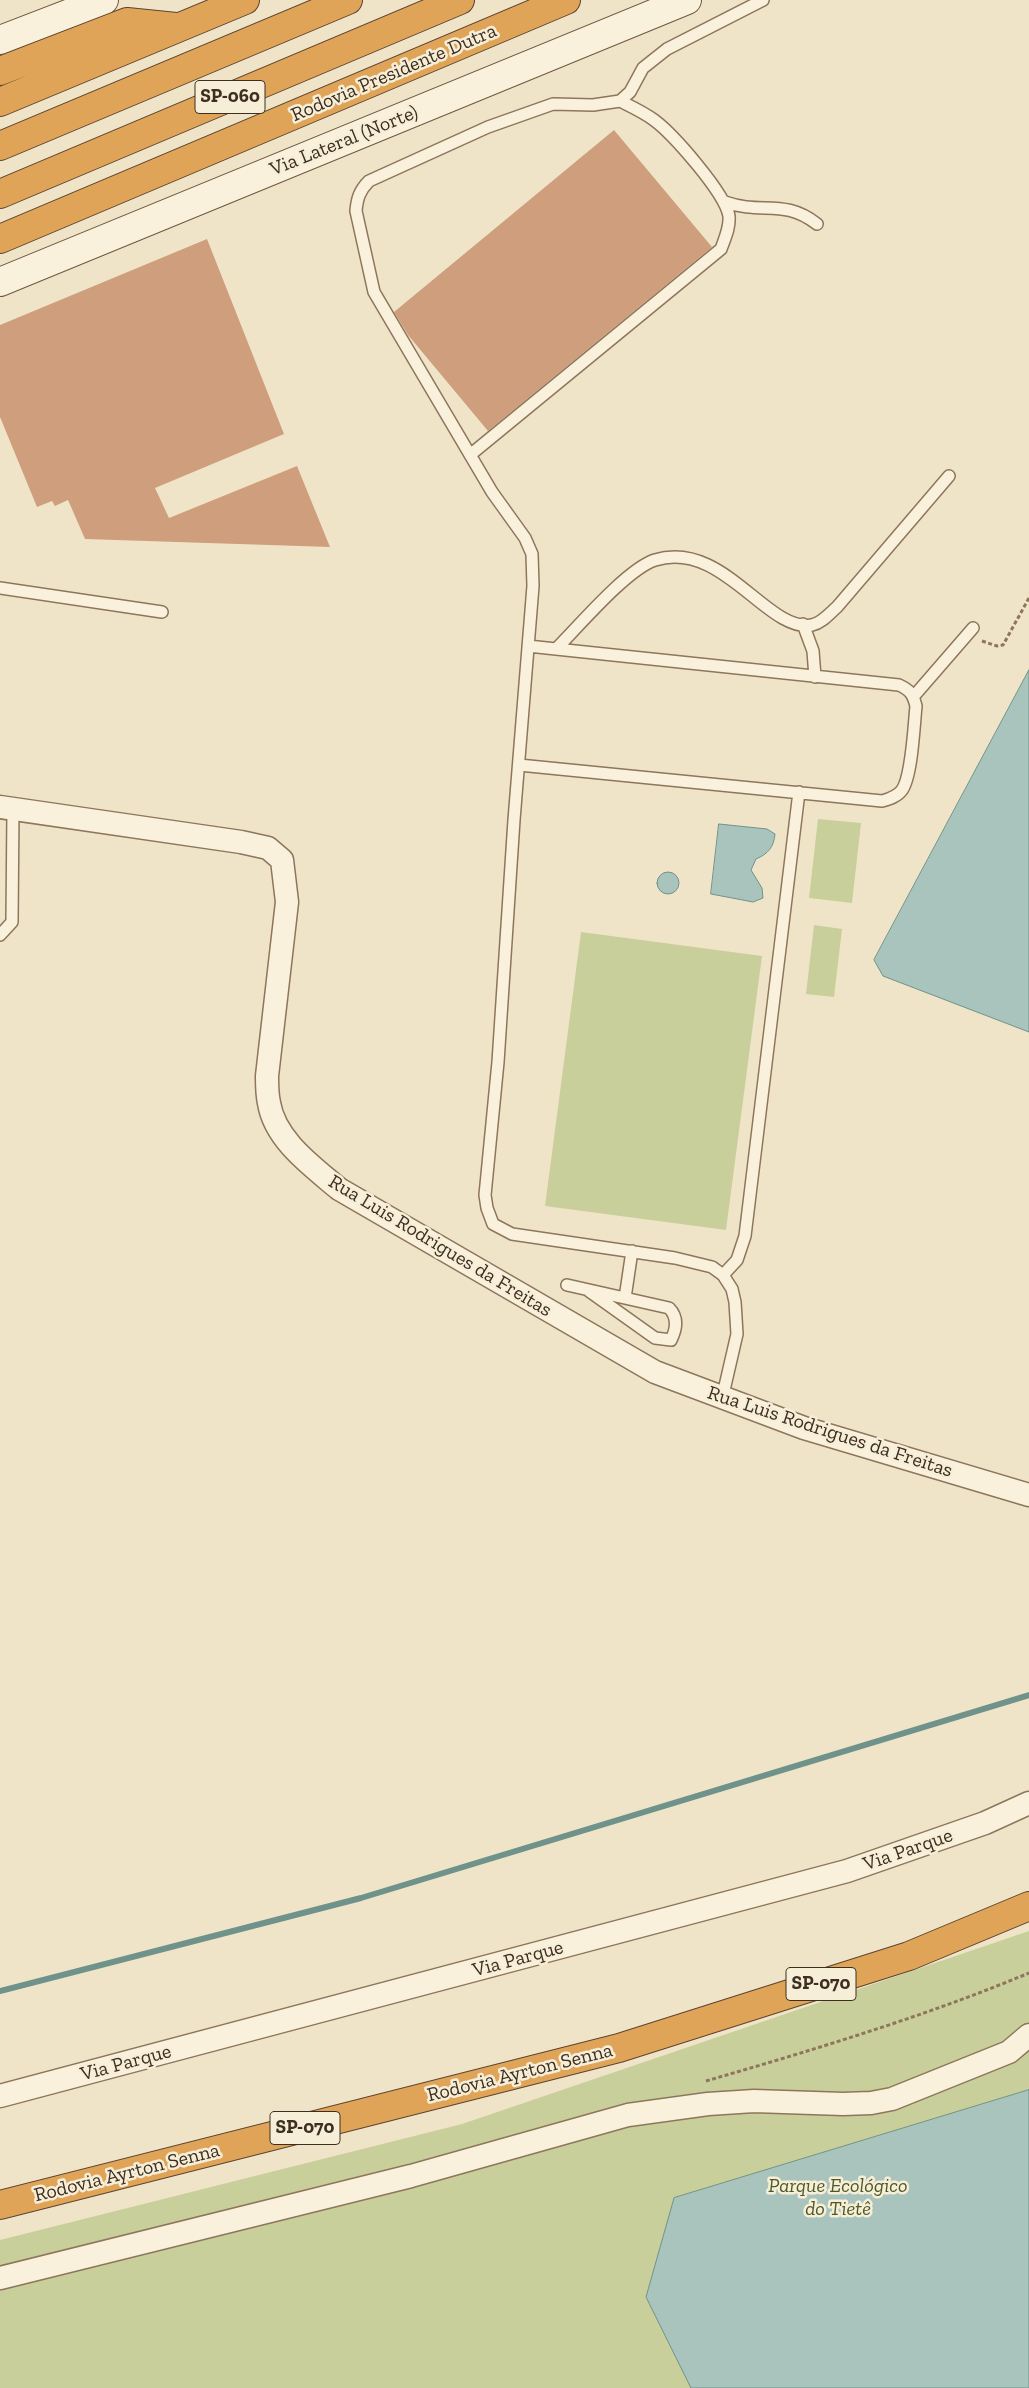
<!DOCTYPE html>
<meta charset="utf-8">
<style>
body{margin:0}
canvas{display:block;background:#f0e4c8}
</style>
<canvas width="1029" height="2388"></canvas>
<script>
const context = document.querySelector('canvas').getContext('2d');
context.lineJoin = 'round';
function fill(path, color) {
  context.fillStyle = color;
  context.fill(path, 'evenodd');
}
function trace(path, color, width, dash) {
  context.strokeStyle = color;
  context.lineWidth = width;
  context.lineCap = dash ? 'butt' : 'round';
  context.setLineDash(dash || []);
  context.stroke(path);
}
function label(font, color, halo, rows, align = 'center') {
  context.font = font + ' "Zilla Slab",serif';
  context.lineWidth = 5;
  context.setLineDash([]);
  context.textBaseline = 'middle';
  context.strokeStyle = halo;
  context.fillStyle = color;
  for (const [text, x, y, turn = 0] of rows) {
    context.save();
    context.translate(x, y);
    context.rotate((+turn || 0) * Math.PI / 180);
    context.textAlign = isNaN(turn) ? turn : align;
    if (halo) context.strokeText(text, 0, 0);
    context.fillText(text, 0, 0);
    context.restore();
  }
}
fill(new Path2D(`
 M818 819 861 823 852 903 809 898Z
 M814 925 842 929 834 997 806 994Z
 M581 932 762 956 726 1230 545 1206Z
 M1029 1931V2388H0V2240L462 2124Z`), '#c9cf9b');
const water = new Path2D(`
 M1029 670V1032L883 976 874 960Z
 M719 824 767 829 775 834C774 847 768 854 756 859L751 870 762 888 763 898 753 902 711 894Z
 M657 883a11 11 0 1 1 22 0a11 11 0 1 1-22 0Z
 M1029 2090V2388H691L646 2297 674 2198Z`);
fill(water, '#a9c4bc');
trace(water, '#6f938a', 1);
trace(new Path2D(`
 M0 1991 361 1898 1029 1695`), '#6f938a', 6);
fill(new Path2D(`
 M614 130 712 247 488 431 408 335 394 312Z
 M207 239 284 434 155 488 169 518 297 466 330 547 85 539 68 500 55 506 52 501 37 507 0 417V325Z`), '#cf9f7d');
const lane = new Path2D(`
 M725 202C762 215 784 198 817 224
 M470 455 721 249C725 238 730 228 729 216 725 193 673 134 654 120 643 112 632 107 620 101
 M0 588 162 612
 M803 624 813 651 815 677
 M528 646 556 649C579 626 627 569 655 560 723 539 767 633 812 625 822 623 830 613 837 607L949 476
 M914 696 973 628
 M519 765 882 801C889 799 897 797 902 790 912 776 914 725 916 706 913 694 910 690 899 685L556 649
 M0 935 12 922 13 809
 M723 1275 737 1260 745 1236 799 792
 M567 1285 669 1308C678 1317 677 1328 671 1340L655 1338 589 1291
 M625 1298 632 1251
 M722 1399 737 1334 735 1302 732 1289 723 1275 712 1267 675 1258 512 1234 493 1224 487 1208 485 1195 498 1062 514 820 533 586 532 554 525 538 492 492 374 292 356 211C357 198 360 190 369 181L488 127 553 104 593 105 620 101 630 92 643 68 667 49 763 0`);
const street = new Path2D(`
 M0 807 241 842 268 848 282 860 287 902 267 1076C267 1085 267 1094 269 1103 275 1140 312 1166 339 1189L655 1372 804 1428 1029 1495
 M0 2096 847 1871 985 1823 1029 1803
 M0 2278 411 2176 628 2115 708 2104 754 2101 843 2104 871 2103 892 2099 1009 2052 1029 2035`);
const secondary = new Path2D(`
 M0 40 104 0
 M0 282 687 0`);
const highway = new Path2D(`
 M0 71 127 22 176 27
 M0 102 245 0
 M0 146 348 0
 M0 194 460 0
 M0 239 566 0
 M0 2205 619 2048 909 1956 1029 1906`);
trace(lane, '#8d765c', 14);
trace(street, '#8d765c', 25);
trace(secondary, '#6f573f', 30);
trace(highway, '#5b4430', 30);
trace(new Path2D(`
 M982 641 997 646 1003 645 1029 598
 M706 2081C813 2050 926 2016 1029 1973`), '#8d765c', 3, [4, 2.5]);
trace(lane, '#faf1dc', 11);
trace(street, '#faf1dc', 22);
trace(secondary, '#faf1dc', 28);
trace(highway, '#e0a458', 28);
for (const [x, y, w] of [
 [230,97,70],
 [821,1984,70],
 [305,2128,70]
]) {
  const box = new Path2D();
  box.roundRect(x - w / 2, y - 16.5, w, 33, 4);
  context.fillStyle = '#f7eed8';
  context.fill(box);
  trace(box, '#3d2e20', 1);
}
label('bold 19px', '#3d2e20', null, [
 ["SP-060",230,97],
 ["SP-070",821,1984],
 ["SP-070",305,2128]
]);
label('20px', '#3d2e20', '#f7eed8', [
 ["Rodovia Presidente Dutra",394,73,-23],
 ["Via Lateral (Norte)",344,141,-22],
 ["Rua Luis Rodrigues da Freitas",440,1246,31],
 ["Rua Luis Rodrigues da Freitas",830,1432,18],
 ["Via Parque",908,1850,-19],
 ["Via Parque",518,1959,-15],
 ["Via Parque",126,2063,-15],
 ["Rodovia Ayrton Senna",520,2073,-14],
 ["Rodovia Ayrton Senna",127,2173,-14]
]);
label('italic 20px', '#4d5a26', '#f7eed8', [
 ["Parque Ecológico",838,2186],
 ["do Tietê",838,2209]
]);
</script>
